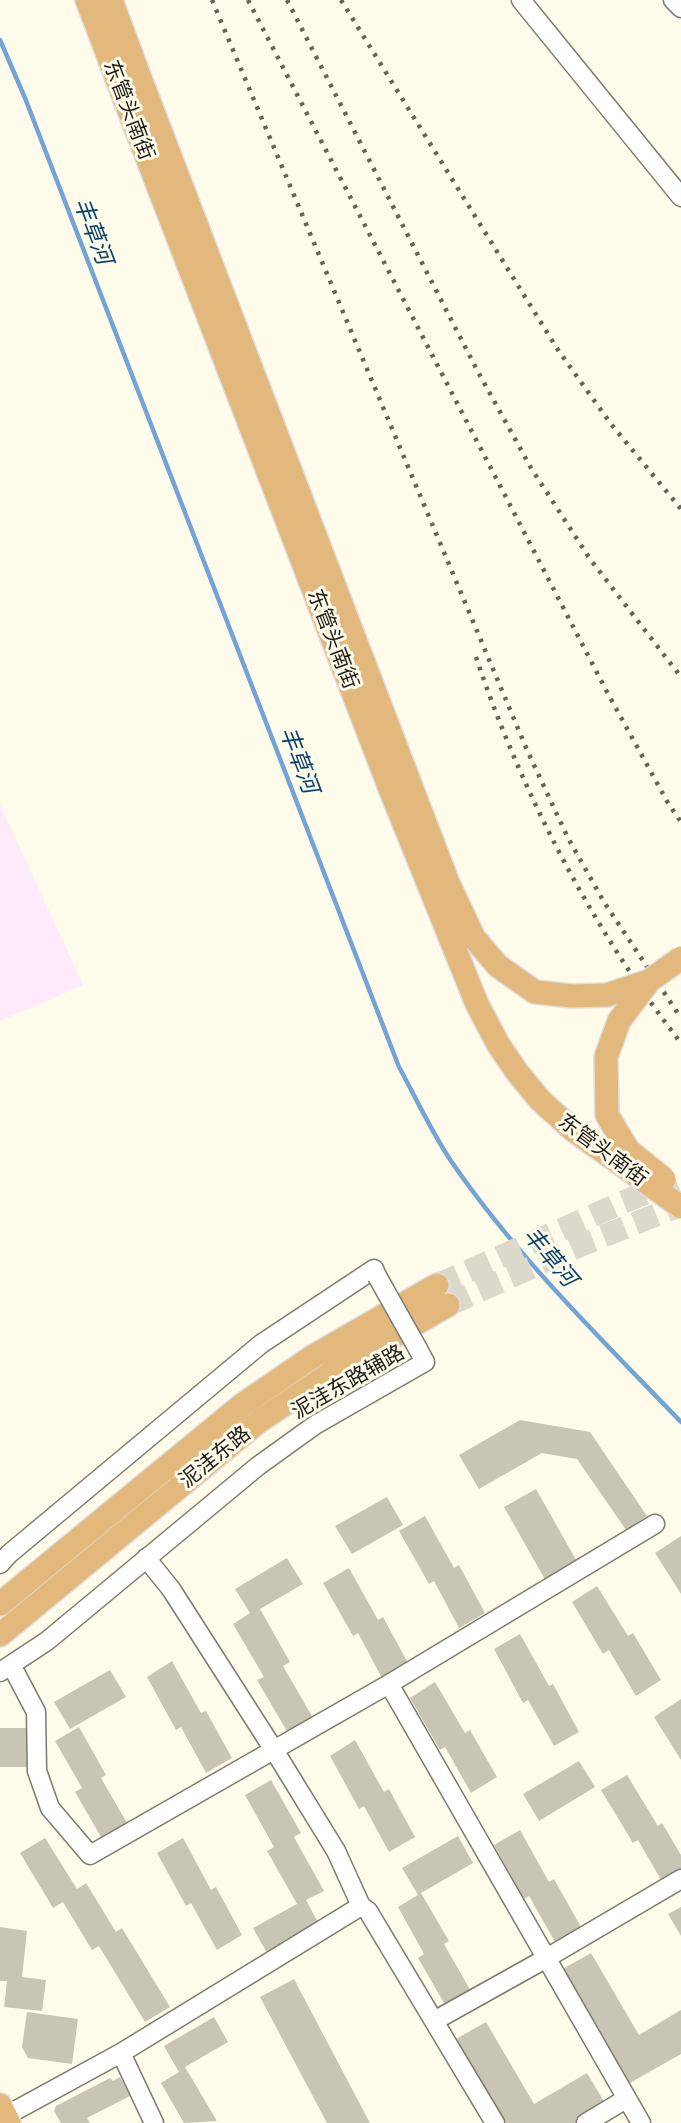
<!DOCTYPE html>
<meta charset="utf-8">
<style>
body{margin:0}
canvas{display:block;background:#fffbea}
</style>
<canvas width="681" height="2123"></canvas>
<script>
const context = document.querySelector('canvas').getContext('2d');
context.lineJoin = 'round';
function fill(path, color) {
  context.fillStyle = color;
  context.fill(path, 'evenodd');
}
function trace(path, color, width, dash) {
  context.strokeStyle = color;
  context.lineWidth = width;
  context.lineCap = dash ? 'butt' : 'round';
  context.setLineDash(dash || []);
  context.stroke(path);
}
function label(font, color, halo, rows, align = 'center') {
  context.font = font + ' Lato,"Noto Sans SC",sans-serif';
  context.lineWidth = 6;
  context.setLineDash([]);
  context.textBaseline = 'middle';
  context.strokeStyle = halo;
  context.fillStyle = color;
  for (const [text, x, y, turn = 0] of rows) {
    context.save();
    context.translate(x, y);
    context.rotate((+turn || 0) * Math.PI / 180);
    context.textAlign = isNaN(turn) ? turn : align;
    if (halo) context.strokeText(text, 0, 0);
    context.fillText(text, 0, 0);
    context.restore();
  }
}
fill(new Path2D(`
 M0 805 83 985 0 1021Z`), '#fdeafb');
trace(new Path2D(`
 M0 40 25 98 399 1067C416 1098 431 1131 451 1161 517 1257 601 1339 681 1422`), '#73a4d4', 4.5);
fill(new Path2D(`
 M520 1420 590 1432 647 1516 626 1530 577 1459 542 1453 479 1489 459 1455Z
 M536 1489 579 1565 547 1583 504 1507Z
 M387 1497 403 1525 352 1554 335 1526Z
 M425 1516 454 1568 459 1565 485 1613 459 1628 434 1581 429 1584 399 1531Z
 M681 1536V1594L655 1553Z
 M287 1558 303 1584 260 1609 290 1662 283 1666 313 1718 288 1733 257 1680 264 1677 233 1624 250 1613 235 1589Z
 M349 1568 378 1620 383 1617 409 1665 383 1680 358 1633 353 1636 323 1583Z
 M597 1586 628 1636 633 1633 661 1680 636 1696 609 1650 603 1654 572 1602Z
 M520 1634 549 1686 553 1684 579 1732 554 1746 528 1700 523 1703 494 1649Z
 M172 1661 201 1713 206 1711 232 1758 206 1773 181 1727 176 1730 147 1677Z
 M110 1670 126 1697 70 1729 54 1702Z
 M435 1682 465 1733 470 1730 497 1777 471 1793 445 1747 440 1750 410 1698Z
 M681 1699V1760L654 1717Z
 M79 1727 106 1775 101 1778 131 1830 105 1844 75 1792 82 1788 55 1741Z
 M0 1728H26L27 1767H0Z
 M355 1740 384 1792 389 1789 415 1837 389 1852 364 1806 359 1809 330 1756Z
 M579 1761 595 1787 539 1821 523 1794Z
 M627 1775 658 1826 662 1823 681 1855V1875L664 1885 638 1840 633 1843 601 1790Z
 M271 1780 301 1833 294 1837 324 1891 306 1900 320 1926 268 1955 253 1928 297 1904 267 1851 274 1847 245 1795Z
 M520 1830 549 1882 554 1879 581 1927 555 1942 529 1896 524 1899 494 1845Z
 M458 1836 473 1863 421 1893 449 1941 444 1944 473 1995 448 2010 418 1958 424 1954 398 1907 418 1895 402 1868Z
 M45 1838 77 1889 86 1883 116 1932 122 1928 170 2007 145 2022 99 1946 92 1950 63 1902 53 1908 20 1853Z
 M183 1838 211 1890 216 1887 242 1935 217 1950 191 1903 186 1906 157 1853Z
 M681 1907V1936L668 1914Z
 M0 1927 27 1931 22 1977 46 1980 42 2011 4 2007 7 1981H0Z
 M591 1953 639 2035 681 2010V2054L628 2084 561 1970Z
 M294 1979 370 2123H327L260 1997Z
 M27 2012 78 2019 72 2064 28 2058 22 2047Z
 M214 2017 228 2042 185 2067 217 2121 184 2123 161 2083 179 2072 164 2046Z
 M486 2022 534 2104 587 2073 606 2105 576 2123H506L456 2039Z
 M120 2077 130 2096 87 2118 90 2123H61L54 2111 56 2106 110 2078 113 2081Z`), '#c9c5b5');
trace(new Path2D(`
 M437 1285 621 1203 681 1179
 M448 1305 579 1246 681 1205`), '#ddd9ca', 23, [23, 11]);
const minor = new Path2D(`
 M521 0 681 197
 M673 0 681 8
 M146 1558 171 1589 274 1750 336 1851 361 1906 368 1911 495 2123
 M0 1564 9 1554 261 1344 374 1269 377 1276
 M0 1672 47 1641 258 1466 315 1425 425 1362 418 1349
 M16 1674 36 1712 37 1771 50 1808 90 1855 389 1684 655 1524
 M389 1684 641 2123
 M434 2021 545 1959 681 1879
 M121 2053 154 2123
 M0 2119 121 2053 361 1906
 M586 2123 626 2099`);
const major = new Path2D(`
 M87 0 117 79
 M111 0 137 70
 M0 1604 242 1405 312 1357 437 1285
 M0 1635 258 1422 338 1368 448 1305
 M0 2105 9 2123`);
trace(minor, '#7e7b6b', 21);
trace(major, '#dfdfde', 26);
trace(minor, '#fff', 18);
trace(major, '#e3b87d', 23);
trace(new Path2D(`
 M212 0 527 750 568 838 604 902 681 1018
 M248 0 607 692 668 803 681 822
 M287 0 477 370 531 468 590 559 681 677
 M341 0 558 350 611 424 681 509
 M476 657C521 792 593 930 681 1043`), '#656259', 4.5, [3.5, 7]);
const minorBridge = new Path2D(`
 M377 1276 418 1349`);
const majorBridge = new Path2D(`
 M137 70 448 883 474 938 498 966 535 992 572 996 607 995 649 981
 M117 79 391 791 477 1004 498 1044 517 1072 540 1100 573 1130 681 1207
 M664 1179 628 1150 607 1115 606 1057 619 1021 649 981 681 958`);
trace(minorBridge, '#7e7b6b', 21, []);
trace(majorBridge, '#dfdfde', 26, []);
trace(minorBridge, '#fff', 18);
trace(majorBridge, '#e3b87d', 23);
label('21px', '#1d1b15', '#fffbea', [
 ["东管头南街",129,110,69],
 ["东管头南街",333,639,69],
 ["东管头南街",603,1150,37],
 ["泥洼东路辅路",348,1382,-30],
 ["泥洼东路",215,1457,-39]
]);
label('italic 23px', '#07426f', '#fffbea', [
 ["丰草河",93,231,69],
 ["丰草河",299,760,69],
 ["丰草河",550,1257,50]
]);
</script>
